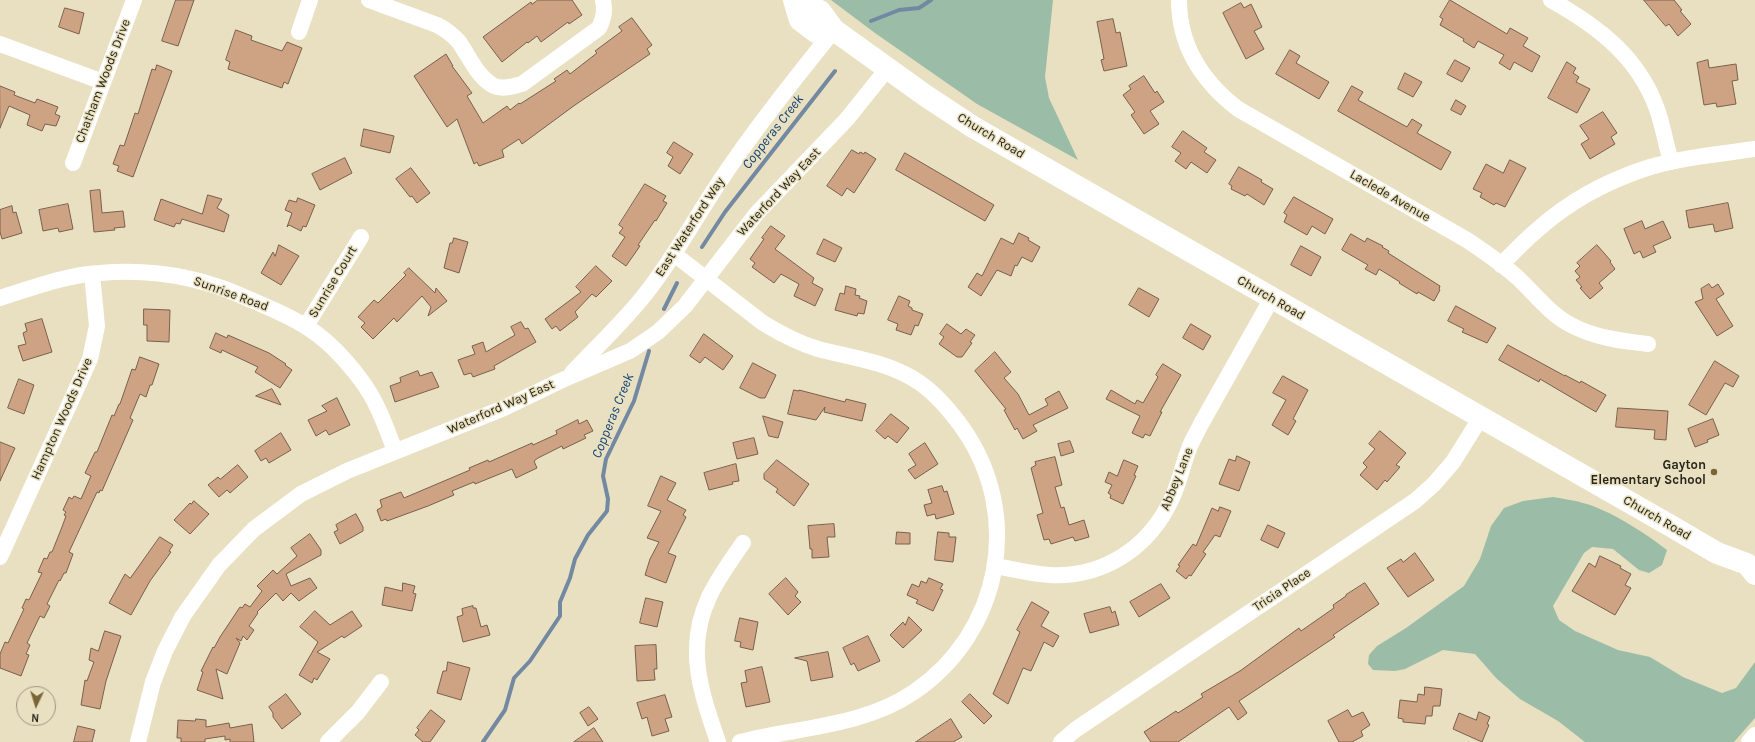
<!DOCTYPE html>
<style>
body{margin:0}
#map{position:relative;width:1755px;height:742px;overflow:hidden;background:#e8e0c0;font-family:Karla,sans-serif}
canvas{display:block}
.north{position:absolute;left:16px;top:686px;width:40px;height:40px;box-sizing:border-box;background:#e8e0c0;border:1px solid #9b957d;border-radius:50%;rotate:184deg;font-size:11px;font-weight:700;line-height:16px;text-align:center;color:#282519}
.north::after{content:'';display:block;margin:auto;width:14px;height:18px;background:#7a6635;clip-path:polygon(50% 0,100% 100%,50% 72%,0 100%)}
</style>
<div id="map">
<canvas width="1755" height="742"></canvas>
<div class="north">N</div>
</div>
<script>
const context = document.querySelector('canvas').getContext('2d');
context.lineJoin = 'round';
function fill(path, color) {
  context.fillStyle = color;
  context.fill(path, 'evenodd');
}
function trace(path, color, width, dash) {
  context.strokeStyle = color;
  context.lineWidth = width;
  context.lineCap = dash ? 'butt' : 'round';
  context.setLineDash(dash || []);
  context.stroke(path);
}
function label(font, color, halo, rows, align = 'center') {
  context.font = font + ' Karla,sans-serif';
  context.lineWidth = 3;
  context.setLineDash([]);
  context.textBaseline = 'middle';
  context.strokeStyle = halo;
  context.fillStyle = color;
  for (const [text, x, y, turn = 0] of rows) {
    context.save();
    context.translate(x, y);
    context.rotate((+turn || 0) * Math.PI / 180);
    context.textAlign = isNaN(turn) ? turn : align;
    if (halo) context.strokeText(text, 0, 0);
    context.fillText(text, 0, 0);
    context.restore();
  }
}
fill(new Path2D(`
 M831 0H1053L1045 77 1049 98 1078 160 977 104 875 33Z
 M1553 497C1563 499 1574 500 1583 503 1608 509 1647 534 1667 550L1662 565 1649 573 1639 570 1613 549 1592 547 1584 553 1553 606 1559 620 1575 631 1618 650 1650 657 1683 677 1722 693 1736 688 1755 662V718L1734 742H1585L1558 721 1520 699 1496 678 1475 654 1443 650 1405 669 1395 671 1373 670 1368 664 1369 655 1377 646 1406 628 1464 586 1480 559 1491 526 1504 508 1523 501Z`), '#9bbda8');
trace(new Path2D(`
 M871 21 899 10 919 8 931 0
 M702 247 725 212 835 71
 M664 309 677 283
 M483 742 505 710 514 678 530 661 560 616V602L570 578 575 559 588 535 607 511 608 499 603 476 606 459 634 401 649 351`), '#7389a1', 4);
const building = new Path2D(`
 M176 0H194L178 46 162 41Z
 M538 0H572L582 15 569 24 568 22 541 42 537 36 528 43 527 42 502 62 483 37 531 2 532 4Z
 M1450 0 1507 34 1510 28 1528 38 1523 46 1540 56 1532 72 1514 62 1510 70 1499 63 1504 55 1478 41 1474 48 1463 41 1464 39 1440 25 1443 19 1440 17Z
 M1644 0H1674L1682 10 1680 11 1691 24 1678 36 1669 24 1666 26Z
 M1241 3 1244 8 1251 4 1262 27 1254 31 1264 49 1246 59 1223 13Z
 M65 8 84 13 79 34 59 27Z
 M632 18 652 45 647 49 650 54 575 105 522 144 519 139 502 150 504 157 479 166 477 162 474 164 457 119 447 127 414 76 446 54 453 66H452L472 93 467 96 483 123 507 106 510 110 519 103 520 104 556 81 554 79 567 70 570 74 597 53 595 51 622 31 619 27Z
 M1113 19 1116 33 1120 32 1127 66 1104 71 1101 60 1104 59 1097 22Z
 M236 30 252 36 251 40 282 51 287 42 302 48 288 84 284 82 282 88 228 69 230 62 226 60Z
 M1290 50 1300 56 1296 63 1329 82 1319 99 1276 74Z
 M1455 60 1470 68 1462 82 1447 74Z
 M1708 60 1709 68 1736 64 1738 80 1732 81 1736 104 1717 107 1716 103 1704 105 1697 63Z
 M1567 62 1576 68 1573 73 1579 77 1576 82 1590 89 1577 113 1548 98Z
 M157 65 172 71 133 177 117 171 119 166 113 164 120 145 124 146 135 113 138 114 152 69 155 70Z
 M1405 73 1422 82 1413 97 1398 89Z
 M1144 76 1155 93 1157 91 1164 102 1150 111 1159 124 1144 134 1131 115 1135 112 1123 95 1131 89 1129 86Z
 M0 86 15 92 14 95 35 103 37 99 58 107 55 114 60 116 56 126 45 124 42 131 27 125 30 115 9 106 0 128Z
 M1352 86 1363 92 1358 100 1407 127 1412 119 1422 125 1417 133 1451 152 1441 170 1338 111Z
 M1456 100 1466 106 1461 115 1451 110Z
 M1603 112 1617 133 1611 137 1615 144 1590 159 1581 144 1589 139 1580 126Z
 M364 129 394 136 390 153 361 146Z
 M1183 131 1207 148 1204 152 1216 160 1207 173 1191 162 1186 169 1175 161 1181 153 1172 147Z
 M674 142 693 154 680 174 668 166 673 157 667 153Z
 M852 150 859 154 860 152 864 154 865 152 876 159 854 193 847 188 842 196 827 186Z
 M905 153 994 205 985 221 896 170Z
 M345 158 352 173 320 190 312 174Z
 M1510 160 1526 168 1505 207 1496 203 1494 205 1480 197 1482 193 1473 189 1486 164 1503 173Z
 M1239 167 1262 180 1261 182 1273 189 1264 205 1247 194 1245 196 1231 189 1232 186 1229 184Z
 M411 168 430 193 417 203 412 196 410 197 396 179Z
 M645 184 666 196 663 201 667 203 656 221 655 220 638 245 640 246 626 266 612 256 625 237 619 233 623 228 619 225Z
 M100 190 102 213 123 211 125 227 114 228 115 230 94 232 90 191Z
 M208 195 222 199 217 208 229 215 224 232 182 219 180 224 176 223 174 227 154 220 161 199 202 214Z
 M1294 197 1333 219 1325 234 1312 226 1307 235 1284 222 1287 215 1284 213Z
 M298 198 315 205 306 227 303 226 301 231 289 225 287 227 292 213 285 210 289 200 296 202Z
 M1728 203 1733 228 1715 232 1713 224 1689 228 1686 211Z
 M68 204 73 229 59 232 58 228 43 231 39 210Z
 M12 206 13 213 16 212 22 233 2 239 0 232V210Z
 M1642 221 1645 229 1663 221 1671 238 1653 246 1656 252 1643 258 1640 251 1634 254 1624 229Z
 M771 226 785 236 775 249 814 278 812 283 823 289 815 306 794 296 799 284 781 274 774 283 752 267 755 263 750 259 764 239 762 238Z
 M1019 233 1029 238 1028 240 1040 247 1032 262 1022 257 1017 266 1015 265 1011 276 997 270 981 296 968 287 977 273 982 276 1001 238 1013 244Z
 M1351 234 1365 242 1367 238 1383 246 1382 247 1389 251 1388 253 1440 286 1439 289 1440 290 1434 301 1418 292 1417 294 1399 283 1400 282 1379 269 1376 275 1365 269 1368 265 1342 250Z
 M454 238 468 242 459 273 444 268 450 243H452Z
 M824 239 842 248 835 262 817 254Z
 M279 245 299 256 281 285 261 273 273 252 275 256Z
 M1597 245 1611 261 1610 262 1615 269 1599 283 1603 288 1590 299 1580 288 1582 287 1576 280 1580 277 1575 271 1580 266 1577 263Z
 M1301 246 1321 257 1311 276 1291 265Z
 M596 266 612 281 596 297 592 294 575 312 578 317 560 331 556 326 552 329 545 319 581 292 576 287Z
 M409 268 435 293 436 288 447 301 428 316 431 307 422 296 397 322 394 318 373 339 361 327 365 323 358 317 374 300 378 303 406 275 404 273Z
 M1709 284 1712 288 1718 284 1724 294 1716 299 1733 326 1717 336 1695 302 1703 299 1701 289Z
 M846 286 856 289 855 295 860 296 859 298 867 301 864 314 858 313 857 316 835 310 840 293 844 294Z
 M1139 288 1159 299 1149 317 1129 305Z
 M899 296 910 301 908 306 912 308V310L923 314 918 326 915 325 911 335 896 330 898 324 888 320Z
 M1456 306 1496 328 1487 343 1462 332 1464 329 1448 321Z
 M144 309 170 310 169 342 147 341V325H144Z
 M42 319 52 352 23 361 18 346 26 344 23 333 27 331 25 324Z
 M521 322 525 329 528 328 536 342 494 366 495 369 473 377 471 373 464 375 458 360 475 354 472 346 483 342 486 352 515 335 511 327Z
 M947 324 961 334 966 329 975 335 970 342 972 343 962 357H957L939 344 944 337 940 334Z
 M1191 324 1211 336 1203 350 1183 338Z
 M216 333 227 338 228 335 269 353 286 364 285 365 292 370 280 388 255 372 258 367 222 350 221 353 210 348Z
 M704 334 733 356 723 370 705 357 700 363 690 356Z
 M1508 345 1565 376V375L1580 383 1581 381 1606 395 1596 412 1540 379 1539 382 1499 360Z
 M995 352 1011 372 1004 378 1018 394 1029 415 1048 405 1045 399 1059 391 1068 408 1033 425 1037 431 1023 439 1017 428 1015 430 1004 410 1006 409 975 371Z
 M140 357 159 364 152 385H150L146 397 140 394 130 418 133 420 102 491 100 490 99 493 97 492 69 552 73 554 66 573H64L60 581 59 580 47 604 50 606 44 618 40 616 27 643 30 645 26 654 29 655 21 676 0 668V654L5 642 8 643 24 609 22 608 26 599 29 600 42 573 38 572 44 558 47 559 50 552H52L62 527 66 516 64 515 66 512 63 510 69 497 72 499 74 496 81 499 91 476 85 473 95 452H97L112 415 114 416 119 404H120L132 369 135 370Z
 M1715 361 1739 376 1733 387 1725 383 1706 415 1689 405Z
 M753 363 776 375 765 398H760L740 388Z
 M1163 364 1181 375 1160 412H1162L1150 436 1145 434 1143 438 1132 433 1140 416 1106 399 1111 390 1135 404 1137 400 1143 403 1158 377 1156 375Z
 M418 371 420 376 432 372 439 387 395 402 390 386 401 382 400 378Z
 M1283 376 1308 390 1293 419 1296 421 1288 435 1272 425 1286 400 1273 393Z
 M19 379 34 385 24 414 8 408Z
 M272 389 281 405 256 396Z
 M794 390 799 391V390L845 402 846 399 866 404 862 421 824 412 825 407 816 420 788 414Z
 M337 398 350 425 329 435 326 430 316 436 308 420 327 411 322 406Z
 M1618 408 1668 411 1666 440 1654 439 1655 430 1616 427Z
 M891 414 909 428 897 443 888 436 885 439 876 431Z
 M763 416 783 422 778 438 769 436Z
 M1713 419 1719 435 1707 440 1708 442 1695 447 1688 429Z
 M578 420 579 424 587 420 593 431 584 435 586 438 563 449 562 446 538 458 534 461 537 468 516 478 512 469 475 484 474 482 452 491 454 495 428 506 387 521 386 519 381 521 377 510 382 507 380 500 401 492 404 498 470 470 469 468 488 460 489 462 532 443 533 445 557 434 556 431Z
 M1380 431 1406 453 1396 465 1400 467 1387 482 1385 480 1377 490 1360 475 1367 467 1363 463 1375 449 1369 444Z
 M281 433 291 450 269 463 266 458 261 461 255 451Z
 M754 438 758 454 737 459 733 443Z
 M1070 441 1074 452 1061 456 1058 444Z
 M0 442 15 448 0 481Z
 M925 443 938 464 915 479 908 470 916 465 909 454Z
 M1237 456 1250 462 1239 491 1219 484 1229 459 1235 461Z
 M1055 457 1062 485 1055 487 1061 508 1064 507 1069 525 1084 520 1089 537 1075 541 1073 537 1051 544 1049 539 1044 540 1037 515 1043 513 1031 468 1036 465 1035 462Z
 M777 460 809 484 794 506 776 492 778 489 764 479V474Z
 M1124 460 1138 466 1134 475 1136 476 1123 504 1110 498 1111 495 1108 493 1112 485 1105 482 1109 472 1117 476Z
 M736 464 739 481 732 482 733 484 709 490 704 473Z
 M238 465 248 477 230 493 227 490 219 497 208 485 218 477 220 479Z
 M661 476 676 483 667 500 686 510 683 515 686 517 668 553 676 556 666 583 645 575 650 559 659 542 647 538 661 511 648 506Z
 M942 486 944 492 947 491 954 514 936 519 935 514 927 516 924 505 932 503 928 490Z
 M194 501 209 514 190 534 174 520 190 503 191 504Z
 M1220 507 1231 511 1220 537 1215 535 1203 552 1206 554 1191 576 1189 575 1186 579 1176 571 1180 566 1178 565 1193 544 1196 546 1212 508 1218 511Z
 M356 514 363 527V531L340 544 334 532 338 530 336 525Z
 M834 524 835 537H827L829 557 812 558V549H810L808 526Z
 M1268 525 1285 533 1278 548 1261 540Z
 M897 532 910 533V544H896Z
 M938 532 949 533V537H956L953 562 935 560Z
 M310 534 321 550V555L286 574 291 586 310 578 317 588 299 601 291 593 283 601 276 593 257 612 258 613 249 626 254 630 247 640 243 636 241 641 236 638 240 643 227 674 216 669 223 699 197 690 203 672 201 671 213 647 214 648 220 637 240 607 242 608 245 604 250 607 262 591 257 586 273 570 277 574 297 556 291 548Z
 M160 537 173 545 169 551 171 552 150 581 131 615 109 603 125 574 130 578Z
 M1415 553 1434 580 1408 597 1387 568 1401 559 1403 562Z
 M1600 556 1621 566 1620 568 1631 574 1625 585 1631 588 1615 615 1572 591 1589 563 1595 567Z
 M786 578 798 592 795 596 801 602 788 615 769 594Z
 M929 578 943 584 940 589 943 590 933 611 916 603 918 600 907 595 912 584 919 587 921 581 926 583Z
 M403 583 415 586 413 593 416 594 412 611 382 605 385 587 402 591Z
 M1365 583 1379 604 1333 635 1335 637 1239 701 1247 713 1238 720 1229 707 1178 742H1151L1144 732 1176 711 1178 713 1203 697 1201 694 1240 671 1299 628 1301 631 1334 608 1333 605 1346 596V595Z
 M1161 584 1170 598 1139 617 1130 602Z
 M646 598 663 602 657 627 640 623Z
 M1032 602 1049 612 1041 626 1059 636 1053 647 1044 642 1031 671 1023 668 1008 704 993 694 1020 632 1017 630Z
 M473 606V608H476L481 627 487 625 490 635 463 642 457 617 463 615 462 609Z
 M1110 607 1112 613 1115 611 1119 625 1090 633 1084 614Z
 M315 611 330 625 352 611 362 626 344 638 342 636 317 652 330 659 317 680 314 678 312 683 299 675 318 642 300 627Z
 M909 617 922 630 903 648 890 635 903 622 905 625Z
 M740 618 758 622 753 650 740 647 741 642 735 641Z
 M105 631 121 636 106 681 100 709 81 705 85 680 87 681 94 662 89 660 91 648 98 651Z
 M868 636 880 661 858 671 854 663 851 665 843 648Z
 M656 645 657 669H654L655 680 637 681 635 646Z
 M828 652 833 677 811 681 807 661 795 658Z
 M448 662 470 668 461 700 437 693 443 671H446Z
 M762 667 770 702 746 707 741 683 747 682 745 671Z
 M1425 687 1442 689 1440 706H1433L1432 716H1426L1425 724 1403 722V719L1398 718 1400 700 1417 702 1418 694 1424 695Z
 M286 694 301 714 282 729 273 717V713L269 707Z
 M970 694 992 716 984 724 962 702Z
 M665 695 672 717 665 719 669 731 652 736 647 717 642 719 637 703Z
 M589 707 598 719 588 726 580 713Z
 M431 710 445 721 430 742H423L415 735 419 730 417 728Z
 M1348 710 1352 717 1363 712 1370 725 1361 731 1363 736 1352 742H1339L1328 721Z
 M1479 712 1490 717 1487 724 1489 725 1482 742 1453 729 1459 713 1476 720Z
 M196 719 206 720V727L229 723 230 728 252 724 254 742H230V739L225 740V736L205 739V742H181V738H177L178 720 195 721Z
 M951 719 962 737 953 742H916Z
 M78 726 95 730 92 742H74Z
 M594 728 603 742H574Z`);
fill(building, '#cea384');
trace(building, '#79604d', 1);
trace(new Path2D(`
 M369 0 437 25C445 29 453 35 459 42 469 56 478 78 494 86 503 90 513 86 522 84L599 28C604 18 605 11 603 0
 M1179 0C1179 46 1203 82 1238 109L1467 240C1485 252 1503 264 1519 279 1536 295 1550 314 1571 325 1595 338 1622 341 1648 344
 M1551 0C1597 26 1638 56 1657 109 1663 126 1666 145 1671 162
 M299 32 310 0
 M0 44 103 82
 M73 163 134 0
 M674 254 763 323C781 334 798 343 818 349 852 358 890 362 920 383 937 395 952 413 964 430 1023 516 1001 633 914 692 863 727 797 727 740 742
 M1501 265C1513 253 1524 241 1536 231 1568 202 1609 180 1650 167 1684 157 1720 154 1755 149
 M0 298C32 288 65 275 100 273 138 269 180 274 216 286 230 290 243 297 256 302 272 309 289 316 305 326 327 339 346 360 361 380 377 401 386 427 395 451
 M306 326 361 237
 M572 373C598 345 627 319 650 288 675 255 695 219 718 184 753 131 794 80 834 30
 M0 557 90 359 97 326 92 274
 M995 566C1013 569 1031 574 1049 575 1104 578 1150 547 1172 498 1180 481 1183 463 1190 446 1193 439 1197 432 1201 424L1272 298
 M138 742 153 682 165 651 183 616 219 565 254 529 301 494 347 471 504 408 560 381 630 351 658 332 685 306 757 213 847 119 887 69
 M328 742 358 712 381 682
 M718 742C701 692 685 648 709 597 718 578 731 560 743 543
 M1061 742 1075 730 1415 501 1434 484 1453 462 1481 417
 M1749 742 1755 735`), '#fff', 16);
trace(new Path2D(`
 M794 0 800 20 816 32 834 30
 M795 0 820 11 834 30 926 96 973 127 1671 526 1717 553 1747 564 1755 574`), '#fff', 22);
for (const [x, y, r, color] of [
 [1714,472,4,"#7a6635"]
]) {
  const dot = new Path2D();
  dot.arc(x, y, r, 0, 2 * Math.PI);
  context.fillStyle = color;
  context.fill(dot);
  trace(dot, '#e8e0c0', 1.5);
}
label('13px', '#282519', '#e8e0c0', [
 ["Chatham Woods Drive",103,81,-69],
 ["Church Road",991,136,31],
 ["Waterford Way East",779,192,-47],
 ["Laclede Avenue",1390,196,30],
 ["East Waterford Way",690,227,-57],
 ["Sunrise Court",333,282,-59],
 ["Sunrise Road",231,294,20],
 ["Church Road",1271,298,30],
 ["Waterford Way East",501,407,-24],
 ["Hampton Woods Drive",62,419,-66],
 ["Abbey Lane",1177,479,-68],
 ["Church Road",1657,518,30],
 ["Tricia Place",1282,590,-34]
]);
label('bold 13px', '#282519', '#e8e0c0', [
 ["Gayton",1706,465],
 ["Elementary School",1706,480]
], 'right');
label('italic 14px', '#164374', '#e8e0c0', [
 ["Copperas Creek",773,132,-52],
 ["Copperas Creek",613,416,-68]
]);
</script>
